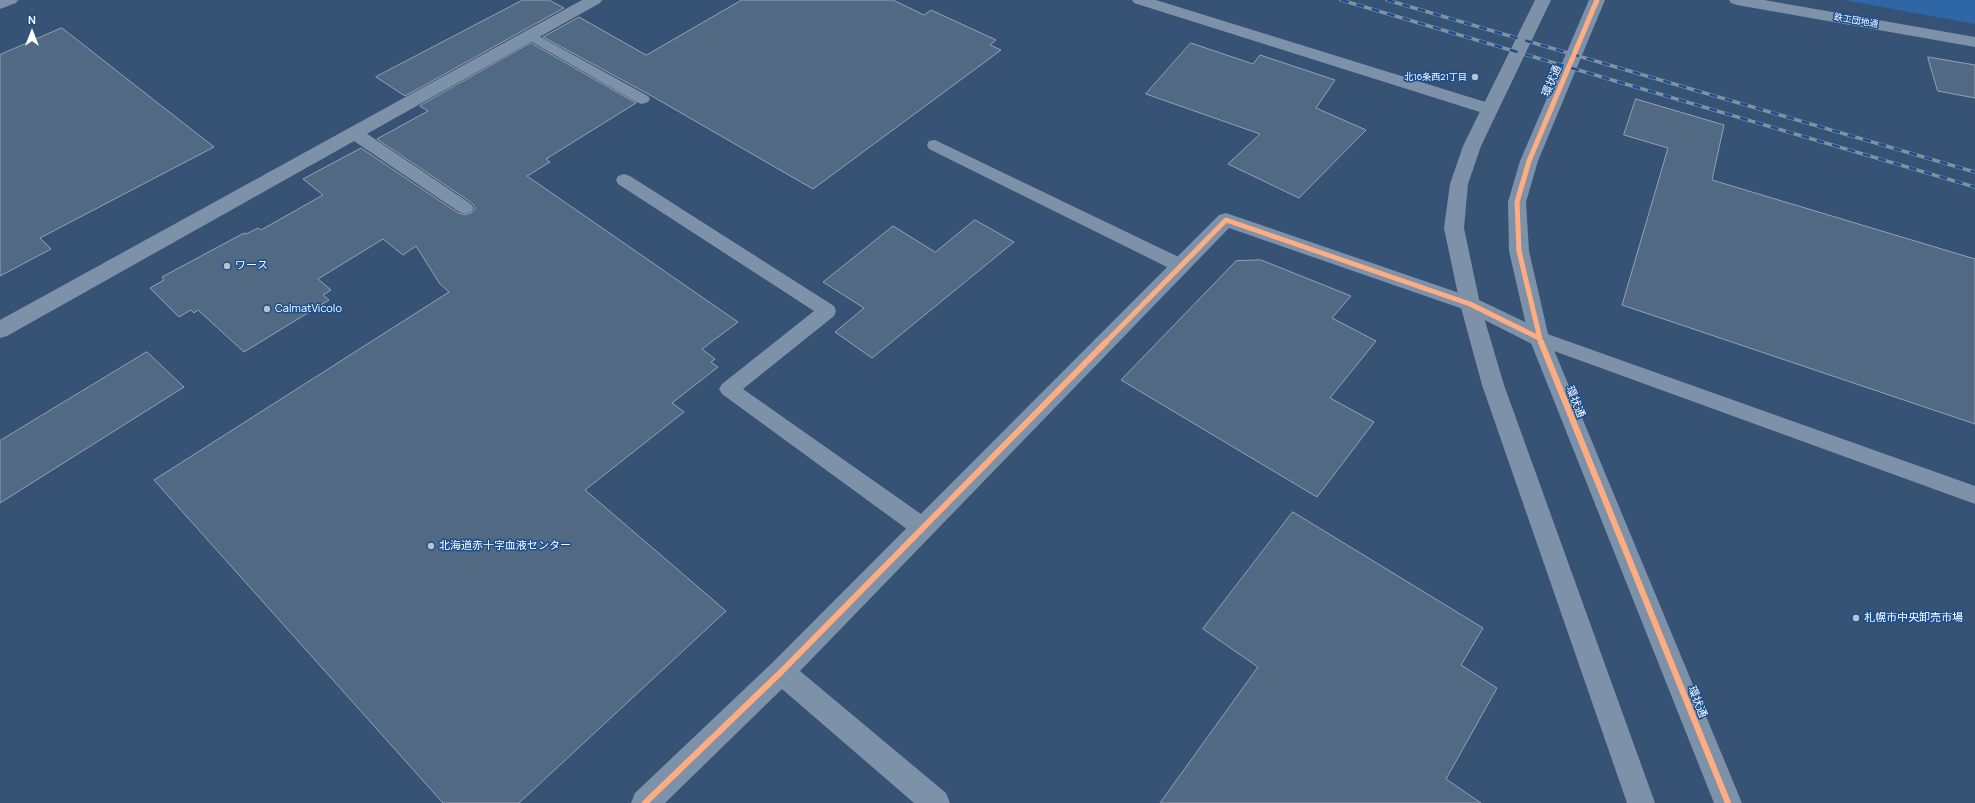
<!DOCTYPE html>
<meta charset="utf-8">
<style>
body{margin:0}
#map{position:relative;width:1975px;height:803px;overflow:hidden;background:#365274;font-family:Manrope,sans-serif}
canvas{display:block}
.north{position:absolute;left:12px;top:12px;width:40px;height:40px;-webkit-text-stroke:3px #1b4f8f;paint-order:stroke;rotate:0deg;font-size:11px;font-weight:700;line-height:16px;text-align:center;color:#fff}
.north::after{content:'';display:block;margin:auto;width:14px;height:18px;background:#fff;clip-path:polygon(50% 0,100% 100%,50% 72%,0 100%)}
</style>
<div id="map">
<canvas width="1975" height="803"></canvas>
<div class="north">N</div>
</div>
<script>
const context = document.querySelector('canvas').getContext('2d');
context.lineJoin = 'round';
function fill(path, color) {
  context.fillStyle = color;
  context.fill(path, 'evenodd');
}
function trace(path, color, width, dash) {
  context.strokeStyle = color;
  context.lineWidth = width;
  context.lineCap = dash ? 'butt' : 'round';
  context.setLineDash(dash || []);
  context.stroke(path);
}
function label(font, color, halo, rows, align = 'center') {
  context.font = font + ' Manrope,"Noto Sans JP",sans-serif';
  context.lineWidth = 3;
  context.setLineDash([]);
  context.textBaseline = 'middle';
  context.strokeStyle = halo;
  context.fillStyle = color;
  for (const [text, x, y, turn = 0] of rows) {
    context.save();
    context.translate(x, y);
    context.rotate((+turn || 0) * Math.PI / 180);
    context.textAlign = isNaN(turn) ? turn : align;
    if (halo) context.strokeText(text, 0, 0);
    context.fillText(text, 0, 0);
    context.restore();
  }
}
fill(new Path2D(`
 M1844 0H1975V24Z`), '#2f66a5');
const building = new Path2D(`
 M523 0H549L564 8 405 96 376 77Z
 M742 0H893L924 15 931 10 996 40 990 45 1001 50 813 189 650 95 543 37 579 17 646 55Z
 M62 28 214 147 40 238 51 249 0 276V55Z
 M531 43 636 103 546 159 550 162 527 176 738 322 702 349 715 359 711 362 718 367 672 403 684 412 585 490 726 611 519 803H443L154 480 449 292 440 284 416 246 403 255 383 239 318 279 331 290 323 295 329 300 244 352 198 310 194 313 191 310 179 317 150 288 164 280 162 277 244 233 246 234 258 228 261 230 323 195 303 179 361 148 458 213 465 215 471 213 476 208 472 203 377 139 428 111 420 106Z
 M1191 43 1253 64 1260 55 1335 80 1316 108 1366 130 1299 198 1228 164 1260 134 1146 94Z
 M1928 57 1975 65V98L1938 91Z
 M1636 99 1724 125 1712 180 1975 259V424L1622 305 1668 148 1624 135Z
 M975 220 1014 242 872 358 835 332 864 308 823 282 893 226 935 252Z
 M1261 260 1351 296 1332 318 1376 341 1330 398 1374 422 1317 497 1121 380 1236 261Z
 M147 352 184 387 0 503V441Z
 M1293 512 1483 628 1461 665 1497 688 1446 779 1481 803H1160L1258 667 1203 629Z`);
fill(building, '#526984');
trace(building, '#92a2b6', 1);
fill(new Path2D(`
 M530 31 648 96 650 99 648 102 642 104 636 102 525 38 523 35 525 32Z
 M354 128 360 129 471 204 474 208 471 212 465 214 459 212 348 137 346 133 348 129Z
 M935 140 1187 261 1190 266 1187 271 1181 272 1175 271 929 149 927 145 929 141Z
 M624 174 630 176 834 306 836 311 834 316 743 389 931 521 934 528 931 535 923 537 915 535 722 394 719 389 722 384 814 311 618 184 616 180 618 176Z
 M1539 331 1975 486V504L1532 343 1529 338 1532 333Z`), '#7d92a8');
fill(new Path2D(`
 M582 0H602L600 3 7 336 0 338V320Z
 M1132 0H1156L1495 105 1498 109 1495 113 1489 114 1483 113 1134 3Z
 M1226 213 1477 299 1546 332 1549 338 1546 344 1539 346 1532 344 1463 309 1229 228 800 671 946 793 950 803H914L782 689 665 803H631L635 793 772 663 1219 215Z`), '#7d92a8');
fill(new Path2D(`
 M1535 0H1551L1481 146 1468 184 1464 228 1480 304 1504 385 1655 803H1627L1482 385 1460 304 1444 228 1450 184 1463 146Z
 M1589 0H1605L1538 161 1526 202 1529 251 1549 338 1742 803H1714L1529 338 1509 251 1508 202 1520 161Z
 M1729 0H1764L1975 37V47L1737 5 1731 3Z`), '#7d92a8');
fill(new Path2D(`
 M0 0H18L16 3 0 9Z`), '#7d8ea7');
const rail = new Path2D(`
 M1341 0 1975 187
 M1387 0 1975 172`);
trace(rail, '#7e92a7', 3.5);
trace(rail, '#1b4f8f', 2.5, [8]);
trace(new Path2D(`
 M1105 343 1226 220 1470 304 1539 338
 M1541 343 1519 251 1517 202 1529 161 1597 0`), '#ffac80', 5);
trace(new Path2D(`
 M1541 342 1728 803
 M645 803 781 672 1106 342`), '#ffac80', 6);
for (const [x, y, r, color] of [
 [1475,77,4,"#b9c2ce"],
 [227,266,4,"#b9c2ce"],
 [267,309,4,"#b9c2ce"],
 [431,546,4,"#b9c2ce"],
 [1856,618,4,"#b9c2ce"]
]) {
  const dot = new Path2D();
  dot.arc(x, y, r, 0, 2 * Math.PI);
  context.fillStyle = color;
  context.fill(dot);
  trace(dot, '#1b4f8f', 1.5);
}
label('9px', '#fff', '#1b4f8f', [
 ["鉄工団地通",1856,21,10]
]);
label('9px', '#fff', '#1b4f8f', [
 ["北16条西21丁目",1467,77]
], 'right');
label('11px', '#fff', '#1b4f8f', [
 ["環状通",1552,81,-67],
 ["環状通",1575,402,68],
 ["環状通",1697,702,68]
]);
label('11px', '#fff', '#1b4f8f', [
 ["ワース",235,266],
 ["CalmatVicolo",275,309],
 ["北海道赤十字血液センター",439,546],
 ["札幌市中央卸売市場",1864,618]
], 'left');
</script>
